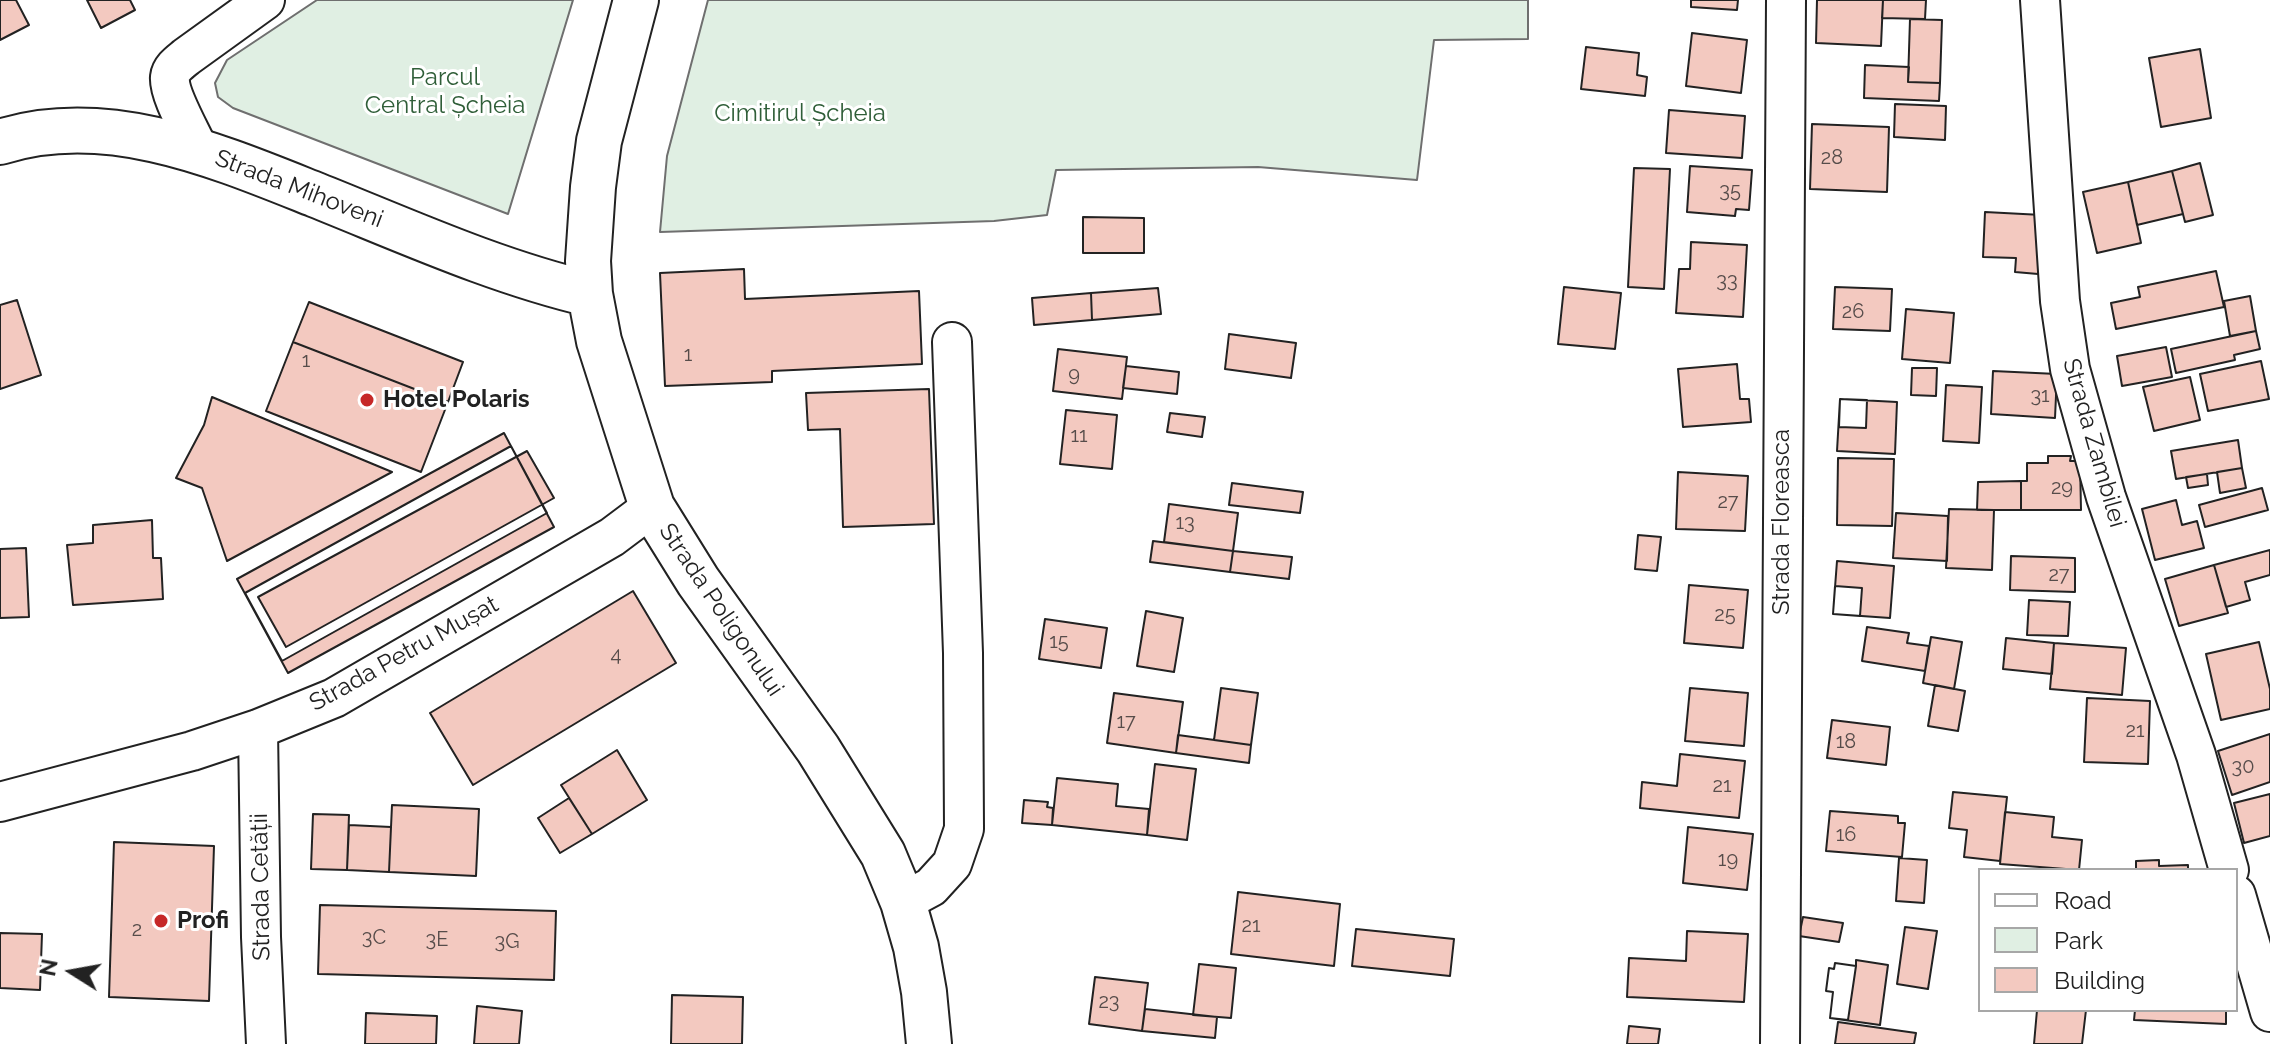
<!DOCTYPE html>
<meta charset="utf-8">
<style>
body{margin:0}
#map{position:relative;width:2270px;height:1044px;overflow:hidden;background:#fff;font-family:Raleway,sans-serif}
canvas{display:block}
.legend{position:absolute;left:1978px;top:868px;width:260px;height:144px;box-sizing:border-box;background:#fff;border:2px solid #a7a7a7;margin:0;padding:10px 14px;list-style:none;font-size:24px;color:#222}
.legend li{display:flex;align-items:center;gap:16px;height:40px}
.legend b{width:40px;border:2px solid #a7a7a7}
.north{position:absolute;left:32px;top:932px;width:80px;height:80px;-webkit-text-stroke:6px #fff;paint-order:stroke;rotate:281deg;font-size:22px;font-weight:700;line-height:32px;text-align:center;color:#222}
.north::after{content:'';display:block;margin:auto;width:28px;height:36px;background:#222;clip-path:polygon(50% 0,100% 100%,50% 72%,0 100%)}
</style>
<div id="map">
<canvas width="2270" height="1044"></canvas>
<ul class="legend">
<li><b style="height:10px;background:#fff"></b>Road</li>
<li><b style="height:22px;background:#e0efe3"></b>Park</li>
<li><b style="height:22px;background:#f3c9c0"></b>Building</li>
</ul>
<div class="north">N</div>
</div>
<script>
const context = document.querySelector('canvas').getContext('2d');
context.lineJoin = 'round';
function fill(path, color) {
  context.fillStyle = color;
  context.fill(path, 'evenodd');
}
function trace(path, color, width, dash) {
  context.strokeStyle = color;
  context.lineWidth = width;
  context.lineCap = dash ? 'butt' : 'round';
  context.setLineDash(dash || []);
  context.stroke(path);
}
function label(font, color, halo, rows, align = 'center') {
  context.font = font + ' Raleway,sans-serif';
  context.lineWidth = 6;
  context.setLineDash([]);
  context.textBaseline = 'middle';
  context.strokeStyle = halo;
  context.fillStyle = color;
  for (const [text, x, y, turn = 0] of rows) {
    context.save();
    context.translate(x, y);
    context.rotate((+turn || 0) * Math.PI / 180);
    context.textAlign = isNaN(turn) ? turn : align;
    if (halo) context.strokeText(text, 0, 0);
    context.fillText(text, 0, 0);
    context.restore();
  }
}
const green = new Path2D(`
 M317 0H573L508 214 233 108 218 97 215 83 227 60Z
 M708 0H1528V39L1434 40 1417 180 1258 167 1056 170 1047 215 994 221 660 232 667 156Z`);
fill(green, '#e0efe3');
trace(green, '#6f6f6f', 2);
const building = new Path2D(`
 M0 0H16L29 25 0 40Z
 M87 0H130L135 10 101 28Z
 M1691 0H1738L1737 10 1691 7Z
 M1817 0H1883L1881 46 1816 43Z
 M1883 0H1926L1925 19 1882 18Z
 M1910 19 1942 20 1940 83 1908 82Z
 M1692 33 1747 40 1741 93 1686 86Z
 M1586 47 1639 53 1637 75 1647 77 1645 96 1581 89Z
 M2200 49 2211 118 2161 127 2149 58Z
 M1865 65 1909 67 1908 82 1940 83 1939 101 1864 98Z
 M1895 104 1946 106 1945 140 1894 137Z
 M1669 110 1745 116 1742 158 1666 153Z
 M1812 124 1889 127 1887 192 1810 189Z
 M2200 163 2213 215 2185 222 2172 171Z
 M1690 166 1752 170 1749 210 1736 209 1735 216 1687 212Z
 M1634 168 1670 169 1664 289 1628 287Z
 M2172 171 2183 214 2137 225 2128 182Z
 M2128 182 2141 243 2097 253 2083 192Z
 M1985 212 2042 215 2038 274 2015 272 2016 258 1983 257Z
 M1083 217 1144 218V253H1083Z
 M1691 242 1747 245 1743 317 1676 313 1679 269H1690Z
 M744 269 745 299 919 291 922 364 772 371V382L665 386 660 273Z
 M2216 271 2224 307 2116 329 2111 303 2140 297 2138 287Z
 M1564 287 1621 293 1615 349 1558 344Z
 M1835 287 1892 289 1890 331 1833 329Z
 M1158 288 1161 314 1092 320 1091 293Z
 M1091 293 1092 320 1034 325 1032 298Z
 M2250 296 2256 331 2230 336 2224 301Z
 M17 300 41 375 0 389V305Z
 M309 302 463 362 448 402 293 342Z
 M1906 309 1954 313 1950 363 1902 359Z
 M2256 331 2260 349 2234 355 2235 360 2176 373 2171 349Z
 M1229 334 1296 343 1291 378 1225 369Z
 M293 342 448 402 421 472 266 411Z
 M2166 347 2172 377 2122 386 2117 356Z
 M1058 349 1127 357 1122 399 1053 391Z
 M2261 361 2269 399 2208 411 2200 374Z
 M1737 364 1740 399H1749L1751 422 1683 427 1678 369Z
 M1126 366 1179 372 1177 394 1123 388Z
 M1912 368H1937L1936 396 1911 395Z
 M1993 371 2057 374 2055 418 1991 414Z
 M2190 377 2200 420 2154 431 2143 387Z
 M1946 385 1982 387 1979 443 1943 441Z
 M929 389 934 524 843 527 840 429 808 430 806 393Z
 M212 397 392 472 227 561 202 488 176 478 204 425Z
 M1840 399 1897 402 1895 454 1837 451Z
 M1840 399 1867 400 1866 428 1839 427Z
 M1066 410 1117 415 1112 469 1060 464Z
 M1170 413 1205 417 1202 437 1167 432Z
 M504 433 554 527 288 673 237 579Z
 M2238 440 2242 468 2176 479 2171 451Z
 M511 446 547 513 282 661 245 593Z
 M527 451 554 498 286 647 258 597Z
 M2048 456H2071L2070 461H2080L2081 510H2021V481H2027V463H2048Z
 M1838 458 1894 459 1892 526 1837 525Z
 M2242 468 2246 488 2220 493 2217 472Z
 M1678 472 1748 476 1745 531 1676 529Z
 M2207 474 2208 485 2188 488 2186 477Z
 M2021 481V510H1977L1978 482Z
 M1232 483 1303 492 1300 513 1229 505Z
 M2262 488 2268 510 2205 527 2199 505Z
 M2176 500 2182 525 2197 521 2204 548 2155 560 2142 509Z
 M1169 504 1238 513 1233 551 1164 542Z
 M1949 509 1994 510 1992 570 1946 568Z
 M1896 513 1948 516 1947 561 1893 558Z
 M152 520 153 558H161L163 599 73 605 67 545 93 543V525Z
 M1638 535 1661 537 1657 571 1635 569Z
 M1153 541 1233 551 1230 572 1150 562Z
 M26 548 29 617 0 618V549Z
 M2270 550V575L2245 582 2250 600 2226 607 2214 565Z
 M1233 551 1292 557 1289 579 1230 572Z
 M2011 556 2075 558V592L2010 590Z
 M1837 561 1894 566 1890 618 1833 614Z
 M2214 565 2228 613 2179 626 2165 579Z
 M1689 585 1748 590 1743 648 1684 643Z
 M1835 586 1862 588 1860 616 1833 614Z
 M633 591 676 663 473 785 430 713Z
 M2029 600 2070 602 2068 636 2027 635Z
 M1146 611 1183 618 1174 672 1137 666Z
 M1045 619 1107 628 1101 668 1039 659Z
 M1867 627 1909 633 1907 643 1929 646 1925 671 1862 661Z
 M1931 637 1962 642 1954 689 1923 683Z
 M2006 638 2054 643 2052 674 2003 669Z
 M2259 642 2270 689V709L2221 720 2206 654Z
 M2054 643 2126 648 2122 695 2050 689Z
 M1935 685 1965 691 1958 731 1928 726Z
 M1221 688 1258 693 1251 745 1214 740Z
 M1690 688 1748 693 1744 746 1685 741Z
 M1114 693 1183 702 1176 753 1107 743Z
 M2087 698 2150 701 2148 764 2084 762Z
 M1832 720 1890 727 1886 765 1827 758Z
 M2270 734V782L2232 795 2218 751Z
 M1178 735 1251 745 1249 763 1176 753Z
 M617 750 647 800 592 834 561 785Z
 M1680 754 1745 761 1739 818 1640 808 1642 782 1677 786Z
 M1155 764 1196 769 1187 840 1147 835Z
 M1057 778 1118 784 1116 806 1149 809 1147 835 1052 825Z
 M1953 792 2007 797 2000 861 1964 857 1967 830 1949 828Z
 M2270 794V836L2244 843 2234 803Z
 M569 798 592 834 560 853 538 818Z
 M1024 800 1048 802 1047 807 1053 808 1052 825 1022 823Z
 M392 805 479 809 476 876 389 872Z
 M1830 811 1898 816V823H1905L1902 857 1826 851Z
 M2005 812 2054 817 2052 837 2082 840 2079 870 2000 864Z
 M313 814 349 815 347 870 311 869Z
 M349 825 391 827 389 872 347 870Z
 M1688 827 1753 834 1747 890 1683 883Z
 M114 842 214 846 209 1001 109 997Z
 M1899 858 1927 860 1924 903 1896 901Z
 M2159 860V866L2188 865V870H2136V861Z
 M1238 892 1340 904 1334 966 1231 954Z
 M320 905 556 911 554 980 318 974Z
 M1803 917 1843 923 1839 942 1799 936Z
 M1905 927 1937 931 1928 989 1897 984Z
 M1356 929 1454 939 1450 976 1352 966Z
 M1687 931 1748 934 1744 1002 1627 997 1629 958 1686 961Z
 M0 933 42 934 40 990 0 988Z
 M1856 960 1888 965 1880 1025 1830 1018 1833 992 1826 991 1829 968 1834 969 1835 963 1856 966Z
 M1835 963 1856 966 1848 1020 1830 1018 1833 992 1826 991 1829 968 1834 969Z
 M1199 964 1236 968 1231 1018 1193 1015Z
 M1095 977 1148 983 1142 1031 1089 1024Z
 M672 995 743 997 742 1044H671Z
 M477 1006 522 1011 519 1044H474Z
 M1145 1009 1217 1017 1215 1038 1142 1031Z
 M2037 1010H2086L2082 1044H2034Z
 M2135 1010H2226V1024L2134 1020Z
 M366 1013 437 1016 436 1044H365Z
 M1838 1022 1916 1033 1914 1044H1835Z
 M1629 1026 1660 1029 1658 1044H1627Z`);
fill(building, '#f3c9c0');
trace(building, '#222', 2);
const minor = new Path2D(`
 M2040 0 2060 301 2070 369 2106 497 2196 755 2229 870
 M199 151C192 134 168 94 170 77 171 68 180 62 186 57L265 0
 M258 729 261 937 266 1044
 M0 802 192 751 258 729 334 698 612 537 652 507
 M2236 895 2270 1012
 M903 902 931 887 952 864 964 829 963 653 952 342
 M1780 1044 1786 0`);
const major = new Path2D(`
 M636 0 599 141 593 187 588 261 590 294 599 341 652 507 698 581 818 749 883 854 903 902 916 947 924 992 929 1044
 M0 142C107 108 218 156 316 195 406 231 496 272 590 294`);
trace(minor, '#222', 42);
trace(major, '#222', 48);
trace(minor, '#fff', 38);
trace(major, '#fff', 44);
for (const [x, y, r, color] of [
 [367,400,8,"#c62828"],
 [161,921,8,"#c62828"]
]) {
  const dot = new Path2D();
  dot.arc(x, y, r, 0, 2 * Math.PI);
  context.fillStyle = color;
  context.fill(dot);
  trace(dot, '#fff', 3);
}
label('20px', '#564c4a', null, [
 ["28",1832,158],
 ["35",1730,191],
 ["33",1727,281],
 ["26",1853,312],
 ["1",688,355],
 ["1",306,361],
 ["9",1074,375],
 ["31",2040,396],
 ["11",1079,436],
 ["29",2062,488],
 ["27",1728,502],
 ["13",1185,523],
 ["27",2059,575],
 ["25",1725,615],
 ["15",1059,642],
 ["4",616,655],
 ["17",1126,722],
 ["21",2135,731],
 ["18",1846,742],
 ["30",2243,767],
 ["21",1722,786],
 ["16",1846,835],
 ["19",1728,860],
 ["21",1251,926],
 ["2",137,930],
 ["3C",374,938],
 ["3E",437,940],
 ["3G",507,942],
 ["23",1109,1002]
]);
label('24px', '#2f5e38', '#fff', [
 ["Parcul",445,78],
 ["Central Șcheia",445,106],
 ["Cimitirul Șcheia",800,114]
]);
label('24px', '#222', '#fff', [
 ["Strada Mihoveni",299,189,21],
 ["Strada Zambilei",2094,443,74],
 ["Strada Floreasca",1782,522,-90],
 ["Strada Poligonului",721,610,56],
 ["Strada Petru Mușat",404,654,-29],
 ["Strada Cetății",261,887,-91]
]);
label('bold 24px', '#222', '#fff', [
 ["Hotel Polaris",383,400],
 ["Profi",177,921]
], 'left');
</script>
